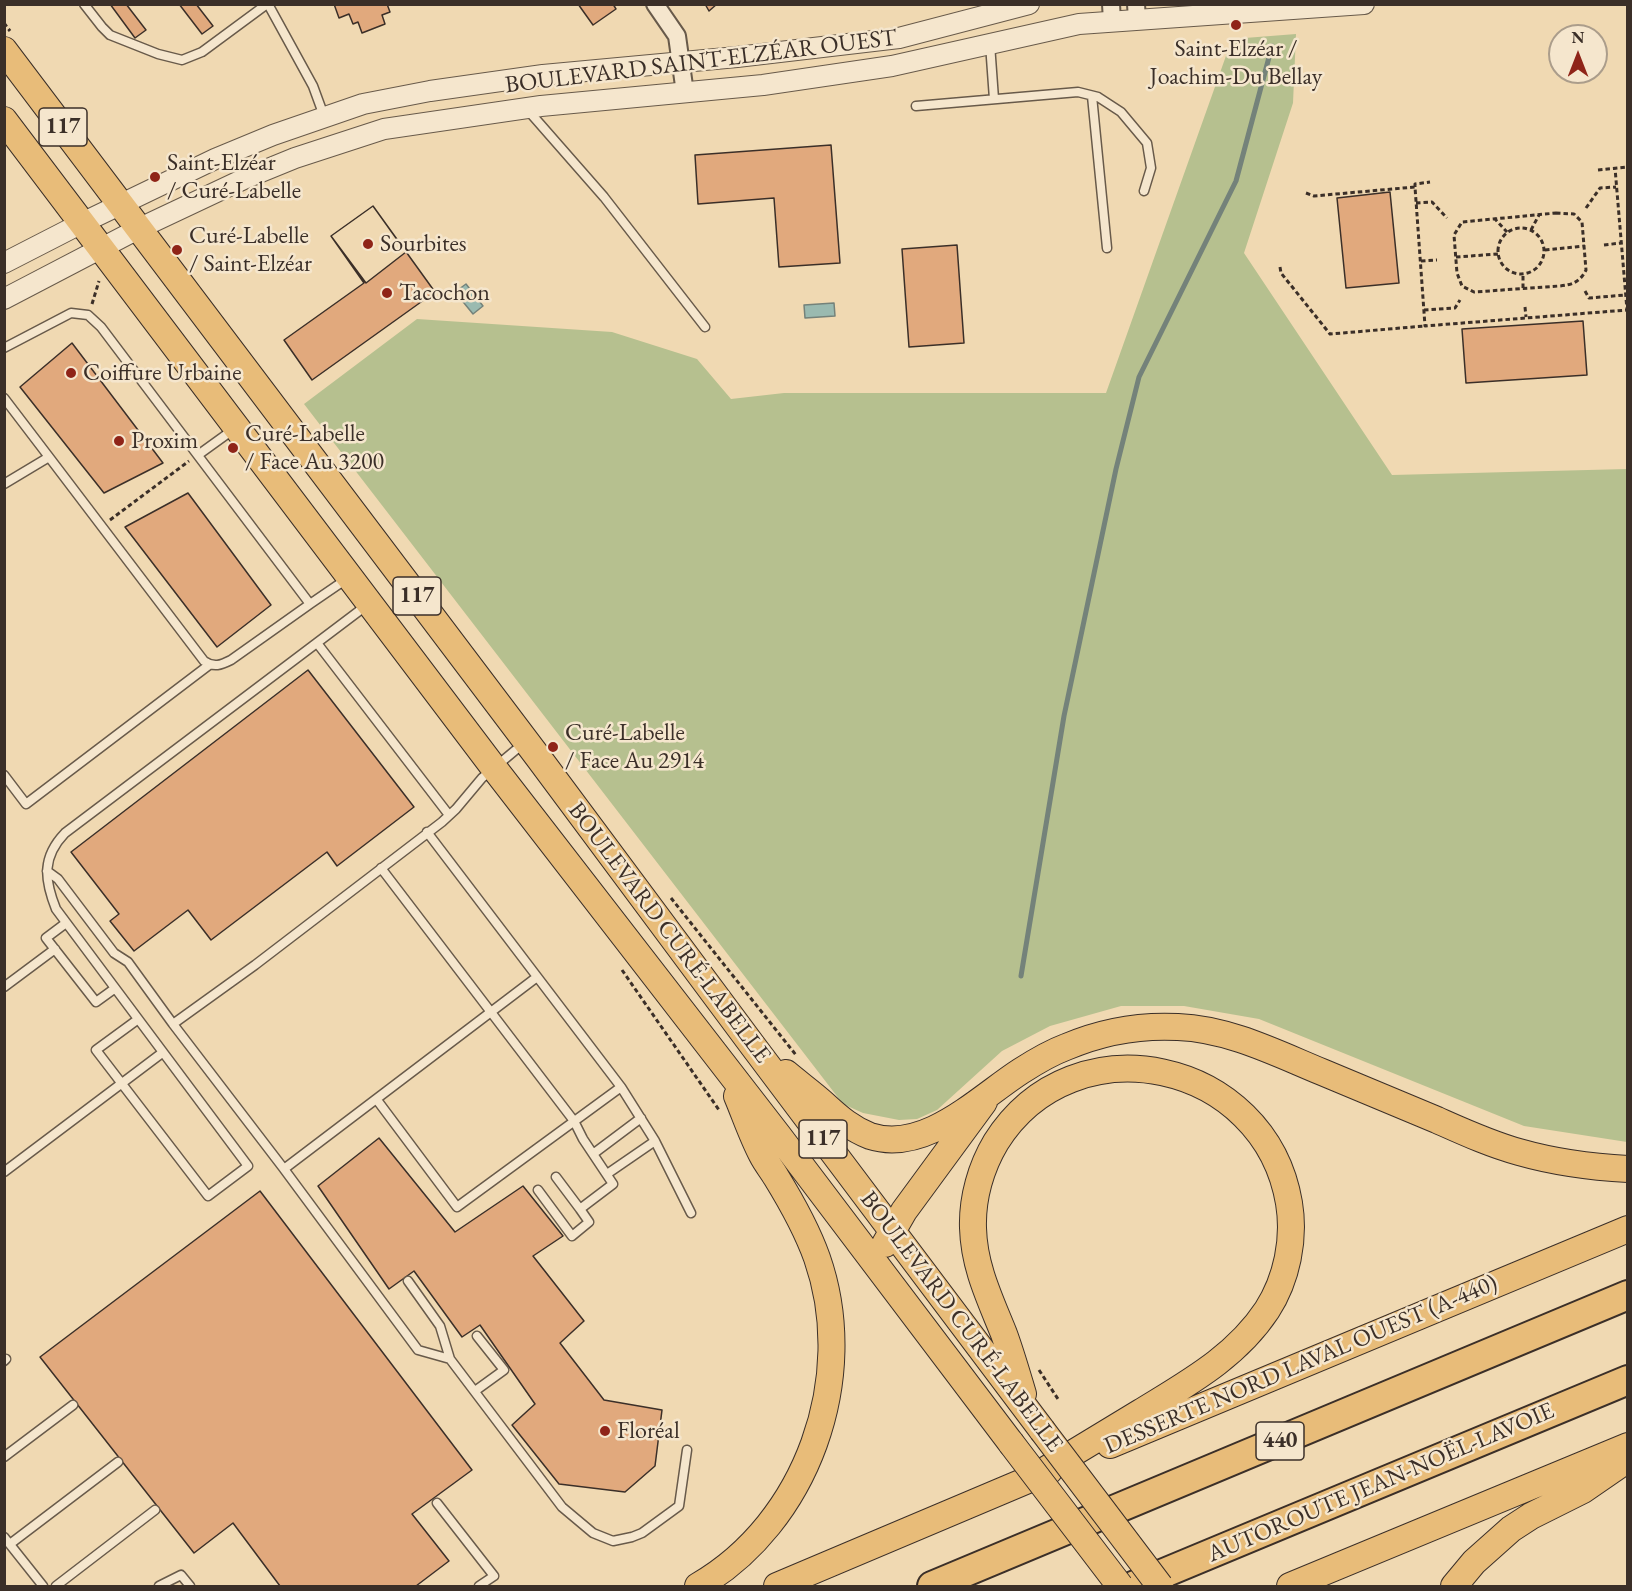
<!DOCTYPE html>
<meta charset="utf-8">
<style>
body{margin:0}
#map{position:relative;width:1632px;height:1591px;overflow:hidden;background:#f0d9b2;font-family:"EB Garamond",serif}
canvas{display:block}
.frame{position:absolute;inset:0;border:6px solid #3b2f28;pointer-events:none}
.north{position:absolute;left:1548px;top:24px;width:60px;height:60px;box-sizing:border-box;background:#f5e6cd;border:2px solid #ab9d8b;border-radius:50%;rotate:0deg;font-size:16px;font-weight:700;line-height:24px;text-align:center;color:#3b2f28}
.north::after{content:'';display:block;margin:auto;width:21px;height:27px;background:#8f2418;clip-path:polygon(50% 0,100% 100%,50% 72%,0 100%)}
</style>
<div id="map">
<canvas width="1632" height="1591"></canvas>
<div class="frame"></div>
<div class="north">N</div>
</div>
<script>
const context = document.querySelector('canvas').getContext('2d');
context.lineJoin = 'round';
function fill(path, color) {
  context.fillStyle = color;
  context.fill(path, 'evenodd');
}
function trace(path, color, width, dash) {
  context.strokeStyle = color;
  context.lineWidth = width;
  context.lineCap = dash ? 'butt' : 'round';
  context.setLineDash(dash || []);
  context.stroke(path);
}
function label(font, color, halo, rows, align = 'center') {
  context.font = font + ' "EB Garamond",serif';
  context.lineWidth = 5;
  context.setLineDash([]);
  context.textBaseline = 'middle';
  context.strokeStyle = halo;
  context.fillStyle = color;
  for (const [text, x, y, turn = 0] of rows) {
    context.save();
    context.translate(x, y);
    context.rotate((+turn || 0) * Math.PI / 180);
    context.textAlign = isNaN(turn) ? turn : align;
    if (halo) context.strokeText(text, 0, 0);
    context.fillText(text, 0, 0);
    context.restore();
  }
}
fill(new Path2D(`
 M1296 34 1293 103 1244 253 1392 475 1627 469V1142L1524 1126 1259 1019 1184 1006H1121L1050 1026 1002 1051 937 1110 917 1119 899 1120 863 1113 843 1104 304 404 417 319 612 332 697 359 731 399 784 393H1106L1232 39Z`), '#b6c08f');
const water = new Path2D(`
 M466 284 483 306 473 314 455 292Z
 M834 303 835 316 805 318 804 305Z`);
fill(water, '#9abab0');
trace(water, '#74827a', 1.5);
trace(new Path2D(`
 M1021 976 1064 716 1116 469 1139 377 1236 181 1272 46`), '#74827a', 5);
const building = new Path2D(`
 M110 4H126L146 30 135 38Z
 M179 4H196L213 26 202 34Z
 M334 4H387L390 12 382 15 385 24 362 33 358 22 353 24 349 14 339 18Z
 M578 4H613L616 9 593 25Z
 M705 4H717L709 11Z
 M831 145 840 263 779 267 774 198 698 204 695 155Z
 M1390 192 1399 283 1346 288 1337 198Z
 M373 206 435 292 312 380 284 340 364 283 331 236Z
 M373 206 406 252 366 283 331 236Z
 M957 245 964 343 909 347 902 249Z
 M1583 321 1587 375 1466 383 1462 329Z
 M72 343 163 463 104 493 20 387Z
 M188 493 271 605 217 647 125 527Z
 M308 670 414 807 337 866 327 852 211 940 188 910 134 951 110 921 119 914 71 852Z
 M379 1138 455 1232 523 1186 563 1236 533 1256 584 1321 560 1343 604 1400 662 1410 655 1466 625 1492 559 1484 512 1425 535 1404 480 1325 462 1337 414 1271 389 1289 318 1186Z
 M260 1191 472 1470 412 1514 449 1561 416 1586H280L233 1523 194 1553 40 1357Z`);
fill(building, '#e1a97d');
trace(building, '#3b2f28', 1.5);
const service = new Path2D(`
 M84 4 102 27 110 35 158 54 182 60 202 52 267 4
 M268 4 313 86 324 116
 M990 44 994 99
 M1092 96 1107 248
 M916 106 1078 92 1098 97 1121 112 1147 143 1151 168 1144 191
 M526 108 604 197 705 327
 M4 348 71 313 88 315 101 327 310 604 348 578
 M4 398 49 457 4 484
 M198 455 234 429
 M49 457 204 661C214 668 221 665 231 660L310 604
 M317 643 449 815
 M4 775 26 804 209 665
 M381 868 574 1121 583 1139 613 1184 580 1209 556 1177
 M47 871 58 879 114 953 128 962 173 1024 255 965 442 822 456 809 482 778 524 743
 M66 923 46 938 96 1002 114 989
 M4 987 55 949
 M137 1020 96 1050 208 1196 248 1166 56 909C44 879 42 857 65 833L367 605
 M173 1024 284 1169 537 977
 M377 1100 457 1207 621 1087 427 832
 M655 1141 691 1213
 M593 1154 641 1118
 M284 1169 418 1350 450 1359 562 1507 593 1533 613 1541 632 1537 642 1533 679 1506 687 1450
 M4 1172 162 1053
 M607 1174 655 1141 621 1087
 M538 1190 572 1236 589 1222 580 1209
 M408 1281 440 1326 450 1359
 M4 1361 6 1359
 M475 1391 504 1370 477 1336
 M4 1457 73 1405
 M437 1503 494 1576 479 1586
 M4 1537 43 1586
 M10 1544 118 1462
 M56 1586 155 1510
 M159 1586 181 1575 190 1586`);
const minor = new Path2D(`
 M655 4 677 36 685 93
 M1111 4 1112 21
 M1136 4 1137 20`);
const tertiary = new Path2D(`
 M4 263 82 223 215 159 273 135 363 104 430 91 543 75 737 57 899 38 1029 4
 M4 299 140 228 246 178 295 158 384 129 541 106 763 85 892 66 1079 24 1364 4`);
const primary = new Path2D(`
 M4 50 538 757 753 1046 1042 1430
 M4 120 494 768 778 1135 1011 1443
 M786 1073C799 1084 813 1094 825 1105 839 1118 852 1129 870 1136 925 1154 979 1098 1021 1071 1035 1062 1050 1053 1066 1047 1101 1032 1140 1025 1178 1027 1229 1029 1276 1053 1322 1072 1361 1088 1399 1104 1437 1120 1464 1132 1490 1144 1519 1152 1554 1162 1590 1167 1628 1169
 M885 1244 904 1211 984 1102
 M1023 1394C1017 1374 1011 1353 1004 1334 990 1299 974 1267 973 1228 972 1198 981 1167 996 1142 1074 1018 1265 1060 1289 1203 1295 1239 1287 1279 1267 1310 1236 1357 1188 1383 1141 1412 1105 1434 1068 1456 1032 1478
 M1110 1445 1628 1229
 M698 1586C807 1523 859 1378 817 1258 807 1230 792 1203 776 1177 772 1170 766 1163 762 1155 752 1136 745 1115 737 1096
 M777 1586 1049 1471
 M1290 1586 1628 1446
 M1454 1586 1474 1562 1511 1529 1531 1516 1583 1490 1628 1459`);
const motorway = new Path2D(`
 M932 1586 1628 1295
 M1133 1586 1628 1380`);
trace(service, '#685a4a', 11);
trace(minor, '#685a4a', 20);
trace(tertiary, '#685a4a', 22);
trace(primary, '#3b2f28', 28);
trace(motorway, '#3b2f28', 32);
trace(new Path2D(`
 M4 23 10 31
 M1598 170 1628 167
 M1415 187V184L1430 182
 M1306 193 1314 196 1415 187 1425 326 1627 310 1615 168
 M1416 203 1432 202 1447 218
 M1586 208 1600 188 1616 187
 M1556 213 1574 214 1582 222 1586 270C1580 282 1572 285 1559 286L1474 292 1462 286 1457 273 1454 235 1462 222Z
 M1494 218 1507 232
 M1498 251a23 23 0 1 1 46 0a23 23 0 1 1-46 0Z
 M1531 230 1539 215
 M1604 245 1621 243
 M1545 250 1585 246
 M1456 257 1498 254
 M1421 261 1437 260
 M1280 267 1281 273 1330 334 1425 326
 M1523 276V289
 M1585 291 1589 298 1625 295
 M92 304 99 281
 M1525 307 1526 317
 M1424 310 1455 308 1460 300
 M110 520 189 461
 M671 898 796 1055
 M622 970 719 1110
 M1039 1370 1058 1399`), '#3b2f28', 3, [4.5, 3]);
trace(service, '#f5e6cd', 8);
trace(minor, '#f5e6cd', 16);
trace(tertiary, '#f5e6cd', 20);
trace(primary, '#e8bc79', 26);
trace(motorway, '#e8bc79', 28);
const primaryBridge = new Path2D(`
 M1042 1430 1160 1586
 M1011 1443 1120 1586`);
trace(primaryBridge, '#3b2f28', 28, []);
trace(primaryBridge, '#e8bc79', 26);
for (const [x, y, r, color] of [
 [1236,25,6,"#8f2418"],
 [155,177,6,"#8f2418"],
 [368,244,6,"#8f2418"],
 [177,250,6,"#8f2418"],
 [387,293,6,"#8f2418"],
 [71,373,6,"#8f2418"],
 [119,441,6,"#8f2418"],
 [233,448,6,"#8f2418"],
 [553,747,6,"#8f2418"],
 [605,1431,6,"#8f2418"]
]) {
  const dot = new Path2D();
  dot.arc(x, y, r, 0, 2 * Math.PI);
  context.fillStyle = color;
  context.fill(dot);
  trace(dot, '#f5e6cd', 2);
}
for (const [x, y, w] of [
 [63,127,48],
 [417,596,48],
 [823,1139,48],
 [1280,1441,48]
]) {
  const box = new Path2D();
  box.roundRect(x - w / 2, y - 19, w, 38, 4.5);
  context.fillStyle = '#f5e6cd';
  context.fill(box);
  trace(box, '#3b2f28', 1.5);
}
label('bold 22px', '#3b2f28', null, [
 ["117",63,127],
 ["117",417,596],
 ["117",823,1139],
 ["440",1280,1441]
]);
label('24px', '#3b2f28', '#f5e6cd', [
 ["Saint-Elzéar /",1236,49,"center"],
 ["Joachim-Du Bellay",1236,77,"center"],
 ["Saint-Elzéar",167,163],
 ["/ Curé-Labelle",167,191],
 ["Curé-Labelle",189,236],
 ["/ Saint-Elzéar",189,264],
 ["Sourbites",380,244],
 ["Tacochon",399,293],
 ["Coiffure Urbaine",83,373],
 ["Curé-Labelle",245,434],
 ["/ Face Au 3200",245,462],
 ["Proxim",131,441],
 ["Curé-Labelle",565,733],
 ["/ Face Au 2914",565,761],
 ["Floréal",617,1431]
], 'left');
label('24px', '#3b2f28', '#f5e6cd', [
 ["BOULEVARD SAINT-ELZÉAR OUEST",701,62,-7],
 ["BOULEVARD CURÉ-LABELLE",669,933,53],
 ["BOULEVARD CURÉ-LABELLE",961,1322,53],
 ["DESSERTE NORD LAVAL OUEST (A-440)",1301,1365,-23],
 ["AUTOROUTE JEAN-NOËL-LAVOIE",1381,1483,-23]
]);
</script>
